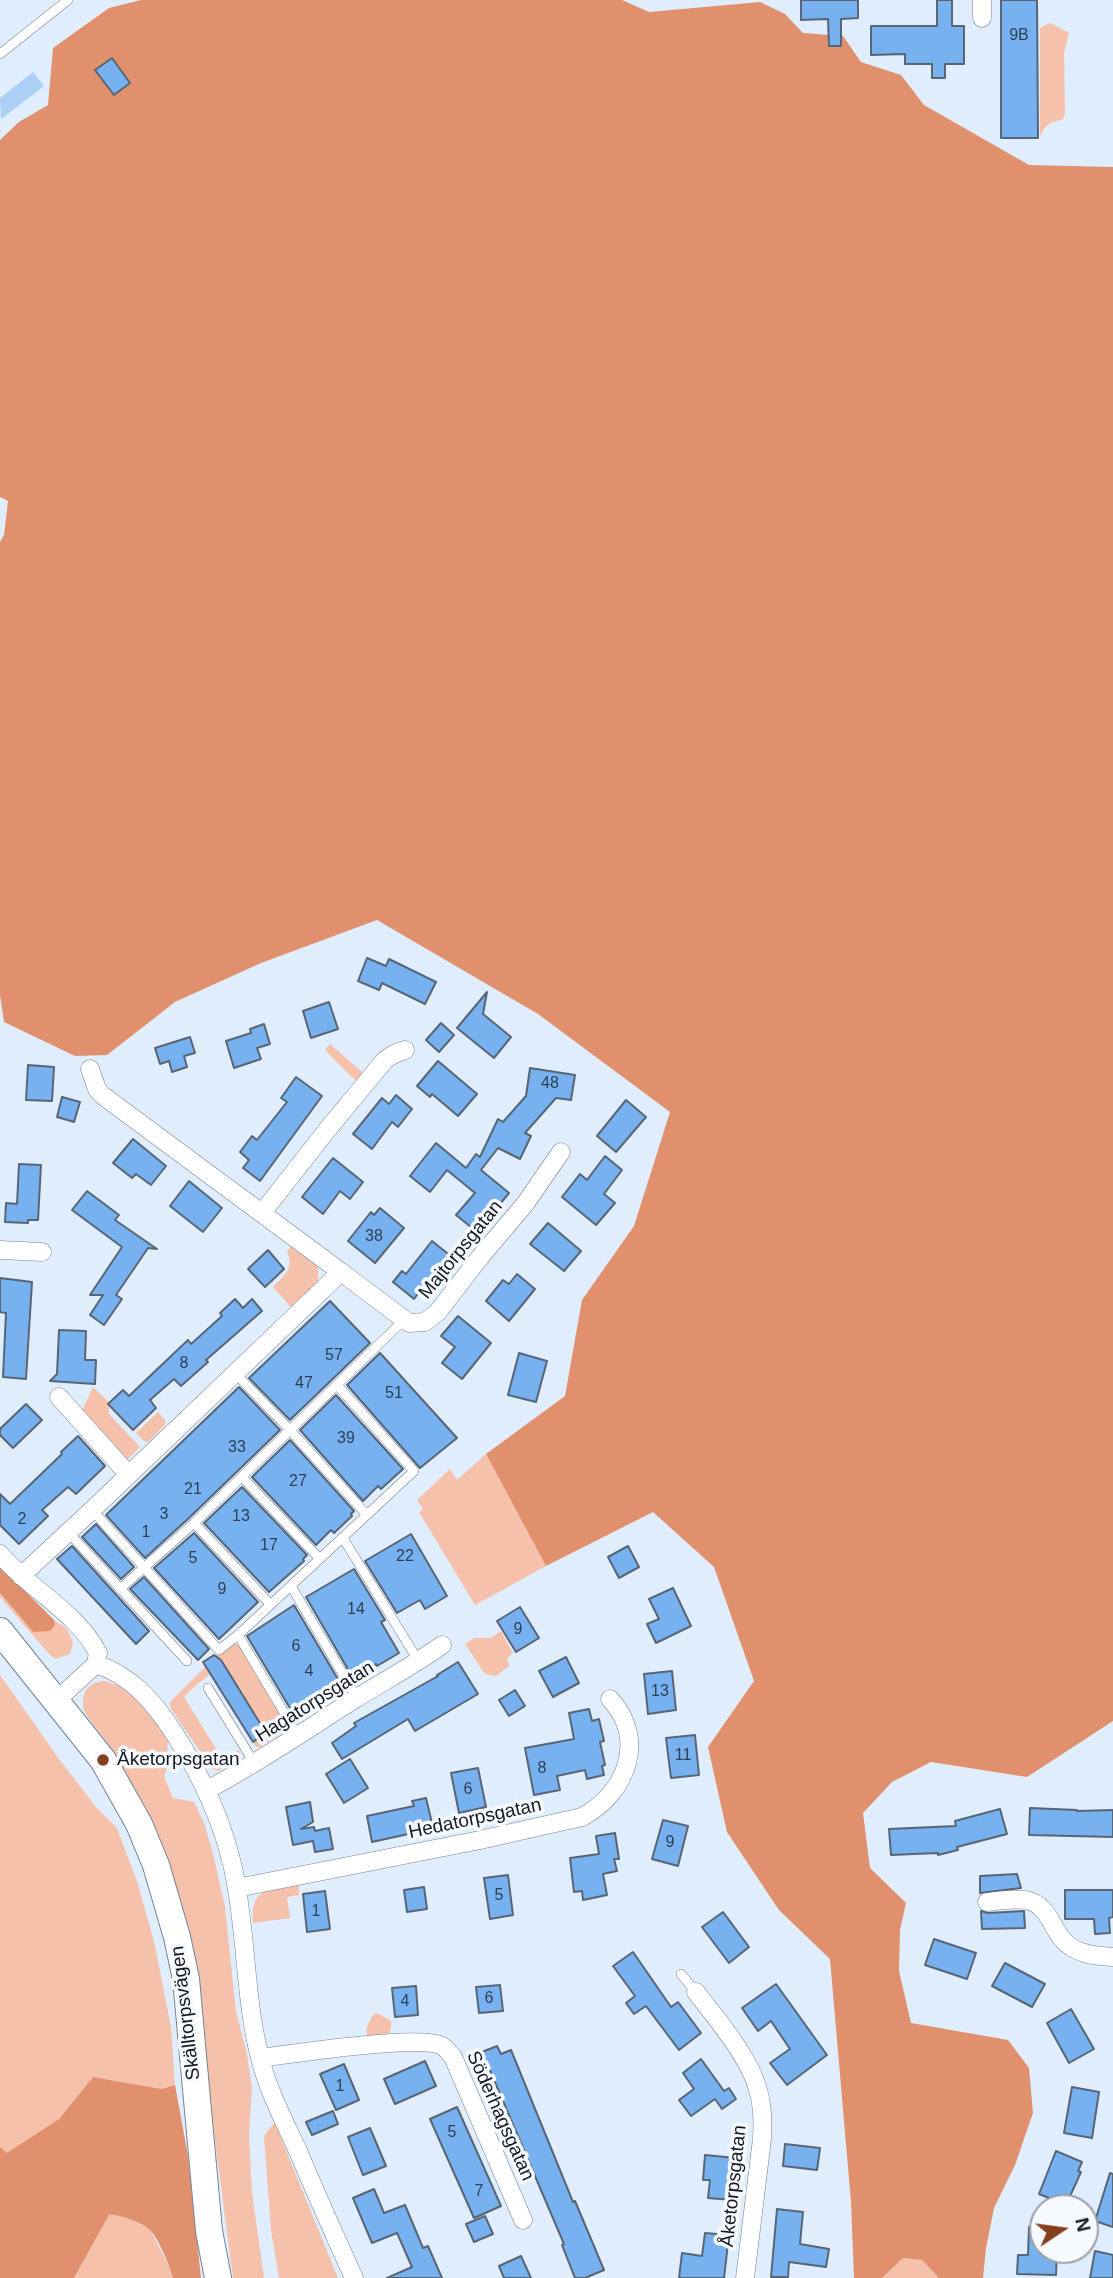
<!DOCTYPE html>
<meta charset="utf-8">
<style>
body{margin:0}
#map{position:relative;width:1113px;height:2278px;overflow:hidden;background:#e0edfc;font-family:Helvetica,sans-serif}
canvas{display:block}
.north{position:absolute;left:1029px;top:2194px;width:70px;height:70px;box-sizing:border-box;background:#f6f9fd;border:2px solid #9ca0a5;border-radius:50%;rotate:77deg;font-size:19px;font-weight:700;line-height:28px;text-align:center;color:#151b22}
.north::after{content:'';display:block;margin:auto;width:24px;height:32px;background:#863f1d;clip-path:polygon(50% 0,100% 100%,50% 72%,0 100%)}
</style>
<div id="map">
<canvas width="1113" height="2278"></canvas>
<div class="north">N</div>
</div>
<script>
const context = document.querySelector('canvas').getContext('2d');
context.lineJoin = 'round';
function fill(path, color) {
  context.fillStyle = color;
  context.fill(path, 'evenodd');
}
function trace(path, color, width, dash) {
  context.strokeStyle = color;
  context.lineWidth = width;
  context.lineCap = dash ? 'butt' : 'round';
  context.setLineDash(dash || []);
  context.stroke(path);
}
function label(font, color, halo, rows, align = 'center') {
  context.font = font + ' Helvetica,sans-serif';
  context.lineWidth = 7;
  context.setLineDash([]);
  context.textBaseline = 'middle';
  context.strokeStyle = halo;
  context.fillStyle = color;
  for (const [text, x, y, turn = 0] of rows) {
    context.save();
    context.translate(x, y);
    context.rotate((+turn || 0) * Math.PI / 180);
    context.textAlign = isNaN(turn) ? turn : align;
    if (halo) context.strokeText(text, 0, 0);
    context.fillText(text, 0, 0);
    context.restore();
  }
}
fill(new Path2D(`
 M1050 23 1069 33 1064 53 1065 114 1062 120C1050 121 1044 126 1040 137V28Z
 M330 1044 363 1073 356 1081 325 1050Z
 M292 1246 318 1265V1281L291 1307 273 1287C285 1275 294 1269 287 1251Z
 M93 1387 109 1402V1414L140 1447 128 1459 125 1460 82 1411Z
 M158 1412 165 1420V1425L149 1441 145 1442 136 1433Z
 M486 1454 546 1566 475 1605 419 1512 423 1509 417 1500 450 1469 457 1480Z
 M0 1593 33 1632 55 1626 54 1620 67 1629 73 1642 70 1654 55 1659 49 1654 0 1597Z
 M501 1631 513 1653 507 1659 509 1666 496 1676 485 1674 465 1644 474 1638H491Z
 M233 1643 239 1645 289 1729 260 1747H256L253 1742 266 1733 224 1666C208 1675 196 1684 184 1697L223 1760 239 1750 242 1758 218 1771 212 1769 171 1709 170 1702 225 1647Z
 M0 1675 59 1759 96 1807 117 1828 138 1884 155 1946 171 2027 175 2085 162 2089 93 2077 59 2119 7 2154 0 2147Z
 M105 1681C135 1689 151 1715 168 1740 166 1753 171 1763 164 1776L173 1798 194 1802 204 1823 213 1853 225 1907 236 2012 246 2049 252 2088 249 2135 252 2193 264 2278H233L186 1919C166 1859 142 1800 109 1745 103 1735 83 1716 83 1705 82 1690 91 1681 105 1681Z
 M299 1884V1895L287 1897 290 1918 253 1923C250 1886 270 1890 299 1884Z
 M374 2014H379L391 2021V2029L386 2038H369C363 2032 369 2021 374 2014Z
 M274 2123 277 2128 338 2278H279L271 2230 264 2136Z
 M117 2213 150 2229 171 2270 173 2278H74L109 2215Z
 M903 2258 922 2260 939 2278H882Z`), '#f5c1ab');
fill(new Path2D(`
 M141 0H622L649 12 760 2 785 14 803 33 843 36 861 62 901 75 924 105 1029 165 1113 167V1721L1027 1777 931 1762 892 1782 863 1813 870 1868 906 1903 900 1930 899 1971 911 2023 1008 2040 1029 2068 1033 2113 1015 2165 994 2208 986 2248 983 2278H939L922 2260 903 2258 882 2278H854L851 2202 830 1959 779 1910 727 1832 708 1747 754 1681 714 1567 653 1512 546 1566 486 1454 565 1396 582 1300 634 1226 670 1112 538 1014 377 920 261 963 175 1002 107 1055 75 1056 4 1022 0 995V542L4 535 8 501 0 497V140L19 122 48 105 53 48 109 8Z
 M0 1566 54 1620 55 1625 50 1631 33 1632 0 1593Z
 M93 2077 162 2089 175 2085 188 2156 201 2278H173C170 2266 159 2240 151 2231 145 2224 118 2213 109 2215L74 2278H0V2147L7 2153 59 2119Z`), '#e1906d');
fill(new Path2D(`
 M33 72 44 86 1 119 0 98Z`), '#accff6');
const building = new Path2D(`
 M801 0H858V18L841 19V46H829L828 19 801 20Z
 M937 0H952V26H964V64H945V78H932V64H905V54L871 55V26H937Z
 M1001 0H1037L1038 138H1001Z
 M112 58 130 83 114 95 95 70Z
 M367 958 386 966 389 959 436 982 425 1004 382 983 379 990 358 981Z
 M487 992 483 1014 511 1037 494 1058 457 1028Z
 M329 1002 338 1029 311 1038 303 1011Z
 M441 1023 454 1035 439 1052 426 1040Z
 M264 1024 270 1044 257 1048 261 1059 234 1068 226 1041 251 1033 250 1029Z
 M190 1037 195 1053 184 1056 187 1067 172 1072 169 1061 160 1064 155 1048Z
 M438 1061 477 1094 458 1116 432 1094 430 1097 417 1086Z
 M28 1065 54 1067 52 1101 26 1100Z
 M530 1068 575 1075 571 1100 556 1098 525 1133 531 1136 520 1159 498 1148 481 1170 509 1193 477 1232 456 1215 475 1193 447 1170 430 1192 410 1176 436 1143 466 1168 476 1154 480 1157 498 1119 503 1122 526 1096Z
 M296 1077 322 1096 260 1181 243 1168 249 1160 240 1152 252 1136 257 1140 287 1102 281 1098Z
 M396 1095 412 1109 398 1127 392 1122 372 1149 353 1134 382 1098 389 1104Z
 M62 1097 80 1102 74 1122 57 1117Z
 M626 1100 646 1117 616 1152 597 1136Z
 M133 1139 166 1166 151 1185 136 1174 132 1178 113 1163Z
 M605 1156 622 1170 604 1194 615 1203 596 1225 562 1197 580 1174 587 1180Z
 M333 1158 363 1182 350 1199 340 1191 323 1214 302 1197Z
 M19 1164 41 1165 38 1220H28V1223L5 1222 6 1203 17 1204Z
 M189 1181 222 1208 203 1232 170 1206Z
 M87 1191 119 1215 115 1220 157 1249 148 1248 116 1295 122 1299 104 1325 90 1315 103 1295H90L122 1247 72 1210Z
 M380 1208 404 1228 375 1263 348 1241 371 1212 374 1215Z
 M548 1223 581 1251 564 1271 530 1244Z
 M432 1241 452 1257 424 1294 420 1291 414 1299 393 1282 402 1271 406 1274Z
 M268 1250 284 1269 265 1287 248 1269Z
 M517 1274 535 1289 509 1321 486 1301 503 1280 509 1284Z
 M0 1278 32 1282 26 1379 3 1377 6 1313 0 1312Z
 M235 1299 243 1308 252 1299 262 1311 206 1360 208 1362 181 1386 174 1379 150 1400 156 1408 133 1430 108 1404 123 1390 129 1396 188 1340 191 1344 222 1316 220 1313Z
 M330 1301 370 1343 290 1420 249 1378Z
 M458 1316 491 1343 462 1379 442 1363 455 1347 441 1336Z
 M59 1330 86 1331 85 1360H96L95 1384 50 1381 57 1374Z
 M380 1353 457 1438 420 1468 347 1385Z
 M519 1353 547 1361 536 1402 508 1395Z
 M239 1387 280 1430 189 1518 145 1558 106 1515Z
 M336 1395 403 1469 381 1489 378 1486 363 1501 300 1430Z
 M26 1404 42 1420 13 1448 0 1435V1429Z
 M78 1436 105 1466 76 1494 68 1487 42 1510 48 1516 19 1544 0 1525V1494L10 1504 62 1454 61 1452Z
 M290 1440 354 1511 351 1514 352 1516 334 1533 331 1530 316 1545 252 1477Z
 M242 1487 307 1555 303 1559 304 1561 269 1592 204 1523Z
 M96 1524 134 1567 121 1579 82 1537Z
 M194 1533 258 1602 219 1639 154 1568Z
 M411 1534 447 1596 425 1609 420 1600 397 1613 365 1561Z
 M72 1546 149 1631 136 1644 57 1559Z
 M628 1546 639 1567 619 1578 608 1557Z
 M354 1569 385 1620 381 1622 399 1653 377 1666 376 1664 353 1678 306 1597Z
 M144 1577 209 1649 198 1660 130 1589Z
 M673 1588 691 1626 656 1643 647 1624 659 1619 649 1599Z
 M294 1605 342 1686 294 1715 247 1636Z
 M520 1607 539 1638 516 1652 497 1621Z
 M214 1655 221 1660 266 1733 253 1742 203 1662Z
 M566 1657 579 1683 553 1697 539 1671Z
 M458 1662 478 1694 415 1731 408 1719 342 1759 332 1743 356 1726 354 1723 438 1676 437 1675Z
 M672 1671 676 1710 648 1714 644 1674Z
 M515 1690 525 1706 509 1716 499 1700Z
 M589 1709 592 1721 599 1719 604 1741 600 1742 605 1765 602 1766 604 1775 587 1779 585 1770 557 1776 560 1790 534 1795 525 1748 574 1739 569 1713Z
 M695 1735 699 1775 671 1778 666 1738Z
 M350 1759 368 1788 344 1803 326 1774Z
 M478 1768 486 1807 459 1813 451 1773Z
 M426 1798 432 1823 412 1827 413 1833 372 1842 367 1816 414 1806 412 1801Z
 M310 1802 313 1822 301 1829 314 1827 315 1831 329 1828 333 1849 315 1852 313 1841 293 1845 286 1807Z
 M1030 1808 1077 1810V1811L1113 1810V1837L1029 1835Z
 M1000 1809 1007 1834 957 1847 958 1850 938 1855V1853L891 1855 889 1829 956 1826 955 1821Z
 M663 1820 688 1826 678 1866 652 1859Z
 M615 1833 619 1859H614L617 1871 603 1874 607 1895 583 1900 582 1891 574 1892 570 1858 599 1854 596 1836Z
 M1017 1874 1021 1888 980 1893V1876Z
 M508 1875 513 1915 490 1919 484 1878Z
 M424 1887 427 1909 407 1912 404 1890Z
 M1065 1890H1113V1917L1109 1918 1110 1933 1095 1934 1094 1919H1065Z
 M325 1891 330 1929 307 1932 303 1894Z
 M981 1911 988 1913 1024 1911 1025 1928 982 1929Z
 M723 1912 749 1947 729 1963 702 1927Z
 M934 1939 976 1953 967 1979 925 1965Z
 M633 1952 671 2007 678 2002 701 2033 679 2050 646 2006 634 2014 626 2003 635 1996 613 1966Z
 M1005 1963 1045 1984 1032 2007 992 1986Z
 M776 1984 827 2055 787 2085 770 2063 790 2049 771 2021 758 2031 742 2008Z
 M500 1985 503 2011 479 2013 476 1987Z
 M416 1986 418 2015 395 2017 392 1988Z
 M1071 2009 1094 2049 1069 2063 1047 2023Z
 M497 2046 501 2054 511 2050 573 2202 575 2201 604 2270 585 2278H575L562 2245 564 2244 482 2052Z
 M701 2059 724 2091 729 2088 736 2099 722 2109 715 2099 691 2116 679 2100 694 2089 683 2073Z
 M425 2061 436 2086 395 2104 384 2079Z
 M344 2064 359 2100 336 2110 320 2074Z
 M1072 2087 1099 2092 1092 2138 1064 2133Z
 M457 2107 501 2206 474 2218 430 2119Z
 M333 2111 338 2124 312 2135 306 2122Z
 M370 2128 386 2166 363 2175 348 2137Z
 M785 2144 820 2148 817 2170 783 2166Z
 M1056 2151 1082 2162 1078 2171 1081 2172 1066 2205 1039 2194Z
 M705 2155 736 2158 732 2200 708 2198 710 2180H703Z
 M1110 2173 1113 2174V2227L1095 2221Z
 M374 2189 384 2213 405 2205 423 2248 428 2246 442 2278H387L412 2267 397 2233 372 2243 353 2198Z
 M777 2209 803 2212 800 2244 829 2249 826 2267 789 2262 788 2277H771Z
 M485 2216 493 2234 474 2242 466 2224Z
 M1029 2227H1043V2250H1057L1056 2275 1017 2274 1018 2255H1028Z
 M705 2233 729 2235 724 2278H679L682 2253 702 2256Z
 M1095 2251 1113 2255V2278H1090Z
 M521 2256 531 2278H504L499 2266Z`);
fill(building, '#77b1f0');
trace(building, '#576575', 2);
const lane = new Path2D(`
 M0 54 68 0
 M242 1477 319 1558
 M92 1510 219 1650 238 1635 414 1471 337 1385
 M366 1514 290 1430 404 1320
 M194 1523 270 1604
 M68 1532 187 1661
 M343 1538 419 1662
 M291 1586 357 1698
 M120 1589 194 1523 290 1430 236 1374
 M238 1635 298 1736
 M208 1688 255 1764
 M681 1974 696 1992`);
const street = new Path2D(`
 M982 0V18
 M262 1213 327 1130 385 1060 394 1054 405 1050
 M0 1250 42 1252
 M341 1272 409 1323 425 1322 437 1313 481 1256 525 1204 561 1152
 M59 1397 128 1474
 M0 1554C30 1590 76 1611 98 1653L96 1664 57 1700
 M21 1576 92 1510 341 1272 102 1095 97 1089 90 1069
 M96 1664C132 1676 154 1702 174 1733 201 1775 222 1819 233 1868 247 1931 244 1996 260 2058 268 2090 284 2121 298 2151 316 2194 335 2236 354 2278
 M207 1790C258 1763 306 1730 355 1699 384 1681 414 1665 442 1645
 M237 1888 480 1840 582 1817C627 1793 647 1739 610 1699
 M987 1902C999 1901 1014 1898 1026 1900 1047 1904 1051 1925 1062 1939 1074 1954 1095 1956 1113 1957
 M696 1992C716 2018 750 2058 758 2090 763 2106 763 2122 762 2139L745 2278
 M260 2058C290 2054 421 2034 442 2046 446 2048 450 2054 453 2057L523 2220`);
const secondary = new Path2D(`
 M0 1631 103 1760 139 1824 156 1865 177 1937 186 1979 209 2231 218 2278`);
trace(lane, '#738394', 10);
trace(street, '#738394', 19);
trace(secondary, '#738394', 28);
trace(lane, '#fff', 9);
trace(street, '#fff', 18);
trace(secondary, '#fff', 26);
for (const [x, y, r, color] of [
 [103,1760,7,"#863f1d"]
]) {
  const dot = new Path2D();
  dot.arc(x, y, r, 0, 2 * Math.PI);
  context.fillStyle = color;
  context.fill(dot);
  trace(dot, '#f6f9fd', 2.5);
}
label('16px', '#2e4056', null, [
 ["9B",1019,36],
 ["48",550,1084],
 ["38",374,1237],
 ["57",334,1356],
 ["8",184,1364],
 ["47",304,1384],
 ["51",394,1394],
 ["39",346,1439],
 ["33",237,1448],
 ["27",298,1482],
 ["21",193,1490],
 ["3",164,1515],
 ["13",241,1517],
 ["2",22,1520],
 ["1",146,1533],
 ["17",269,1546],
 ["22",405,1557],
 ["5",193,1559],
 ["9",222,1590],
 ["14",356,1610],
 ["9",518,1630],
 ["6",296,1647],
 ["4",309,1672],
 ["13",660,1692],
 ["11",683,1756],
 ["8",542,1769],
 ["6",468,1790],
 ["9",670,1843],
 ["5",499,1896],
 ["1",316,1912],
 ["6",489,1999],
 ["4",405,2002],
 ["1",340,2087],
 ["5",452,2133],
 ["7",479,2192]
]);
label('19px', '#151b22', '#f6f9fd', [
 ["Majtorpsgatan",461,1250,-51],
 ["Hagatorpsgatan",315,1702,-32],
 ["Hedatorpsgatan",475,1819,-12],
 ["Skälltorpsvägen",186,2013,-97],
 ["Söderhagsgatan",500,2116,66],
 ["Åketorpsgatan",734,2186,-84]
]);
label('19px', '#151b22', '#f6f9fd', [
 ["Åketorpsgatan",117,1760]
], 'left');
</script>
